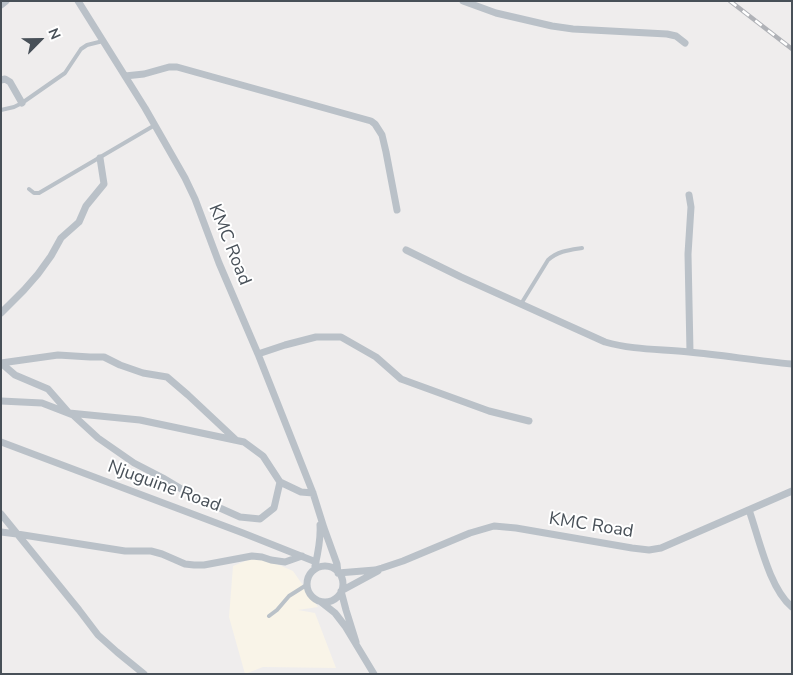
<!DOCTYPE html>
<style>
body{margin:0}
#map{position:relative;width:793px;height:675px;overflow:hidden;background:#efeded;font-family:"Nunito Sans",sans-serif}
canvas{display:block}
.frame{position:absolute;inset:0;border:2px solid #485058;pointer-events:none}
.north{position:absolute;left:15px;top:15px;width:50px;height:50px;-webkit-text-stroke:4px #fff;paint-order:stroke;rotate:67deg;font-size:14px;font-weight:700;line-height:20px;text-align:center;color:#485058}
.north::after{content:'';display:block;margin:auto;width:18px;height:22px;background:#485058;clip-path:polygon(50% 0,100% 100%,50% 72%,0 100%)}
</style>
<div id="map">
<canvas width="793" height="675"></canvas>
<div class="frame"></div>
<div class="north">N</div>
</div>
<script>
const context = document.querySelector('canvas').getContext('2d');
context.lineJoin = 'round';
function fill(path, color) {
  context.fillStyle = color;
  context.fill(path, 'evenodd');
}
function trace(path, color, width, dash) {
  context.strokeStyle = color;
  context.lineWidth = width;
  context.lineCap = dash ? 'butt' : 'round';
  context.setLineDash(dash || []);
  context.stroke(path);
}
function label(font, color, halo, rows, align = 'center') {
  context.font = font + ' "Nunito Sans",sans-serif';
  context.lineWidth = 4;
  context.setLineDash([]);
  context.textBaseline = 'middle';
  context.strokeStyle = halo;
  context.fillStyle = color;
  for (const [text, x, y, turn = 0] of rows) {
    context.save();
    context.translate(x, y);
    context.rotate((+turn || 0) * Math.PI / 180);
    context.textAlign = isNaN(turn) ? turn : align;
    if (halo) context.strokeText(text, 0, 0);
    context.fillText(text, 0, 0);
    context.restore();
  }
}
fill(new Path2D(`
 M258 556 293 571 318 607 298 610 315 613 336 668 263 667 245 674 229 617 233 566Z`), '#f9f4e8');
trace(new Path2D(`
 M1 110 14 107 22 103 65 73 81 49 87 45 103 41
 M29 189 34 193H39L155 125
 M521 304 548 260C558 251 569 250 582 248
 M269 616 277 610 289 596 308 584`), '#bac1c8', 4);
trace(new Path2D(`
 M78 1 145 108 185 178 195 199 219 263 258 354 313 493 324 528 337 564 338 573 375 570 382 568 403 561 470 533 494 526 516 528 632 548 649 550 661 548 792 491
 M463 1 496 13 552 26 573 29 667 34 676 36 685 43
 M1 5 6 1
 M125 76 144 74 169 67H177L371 121 375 124 382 135 386 152 397 210
 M1 80 5 79 10 82 22 103
 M689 195 691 207 688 254 690 352
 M406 250 461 277 605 342C633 350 661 349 689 352 723 355 757 361 792 364
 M1 313 24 290 38 274 51 256 61 238 79 222 86 206 104 184 100 158
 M258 354 285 345 316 337H341L376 357 401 379 489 411 529 421
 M1 363 15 375 48 389 69 413 140 420 244 442 263 456 280 482
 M1 363 58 355 90 357H104L120 365 143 373 167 377 188 395 236 440
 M1 401 42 403 73 415 98 438 134 463 163 478 193 496 240 517 260 519 274 508 280 482 301 492 313 493
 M1 442 243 533 316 562
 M749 510C759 538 769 588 792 607
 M1 514 79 610 98 635 117 652 144 674
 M1 532 17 534 125 551H151L162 554 185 564 194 565H204L252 556 262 557 271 560 285 562 302 556
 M315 566C318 553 321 539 320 525
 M307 584a18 18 0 1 1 36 0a18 18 0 1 1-36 0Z
 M321 602 335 613 345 626 374 674
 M356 642 346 610 341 591 378 571`), '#bac1c8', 7);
const rail = new Path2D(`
 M730 1 792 49`);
trace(rail, '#b0b2b7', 4.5);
trace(rail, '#fff', 2.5, [8]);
label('18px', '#485058', '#fff', [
 ["KMC Road",229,245,68],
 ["Njuguine Road",164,487,20],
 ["KMC Road",591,526,9]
]);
</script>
